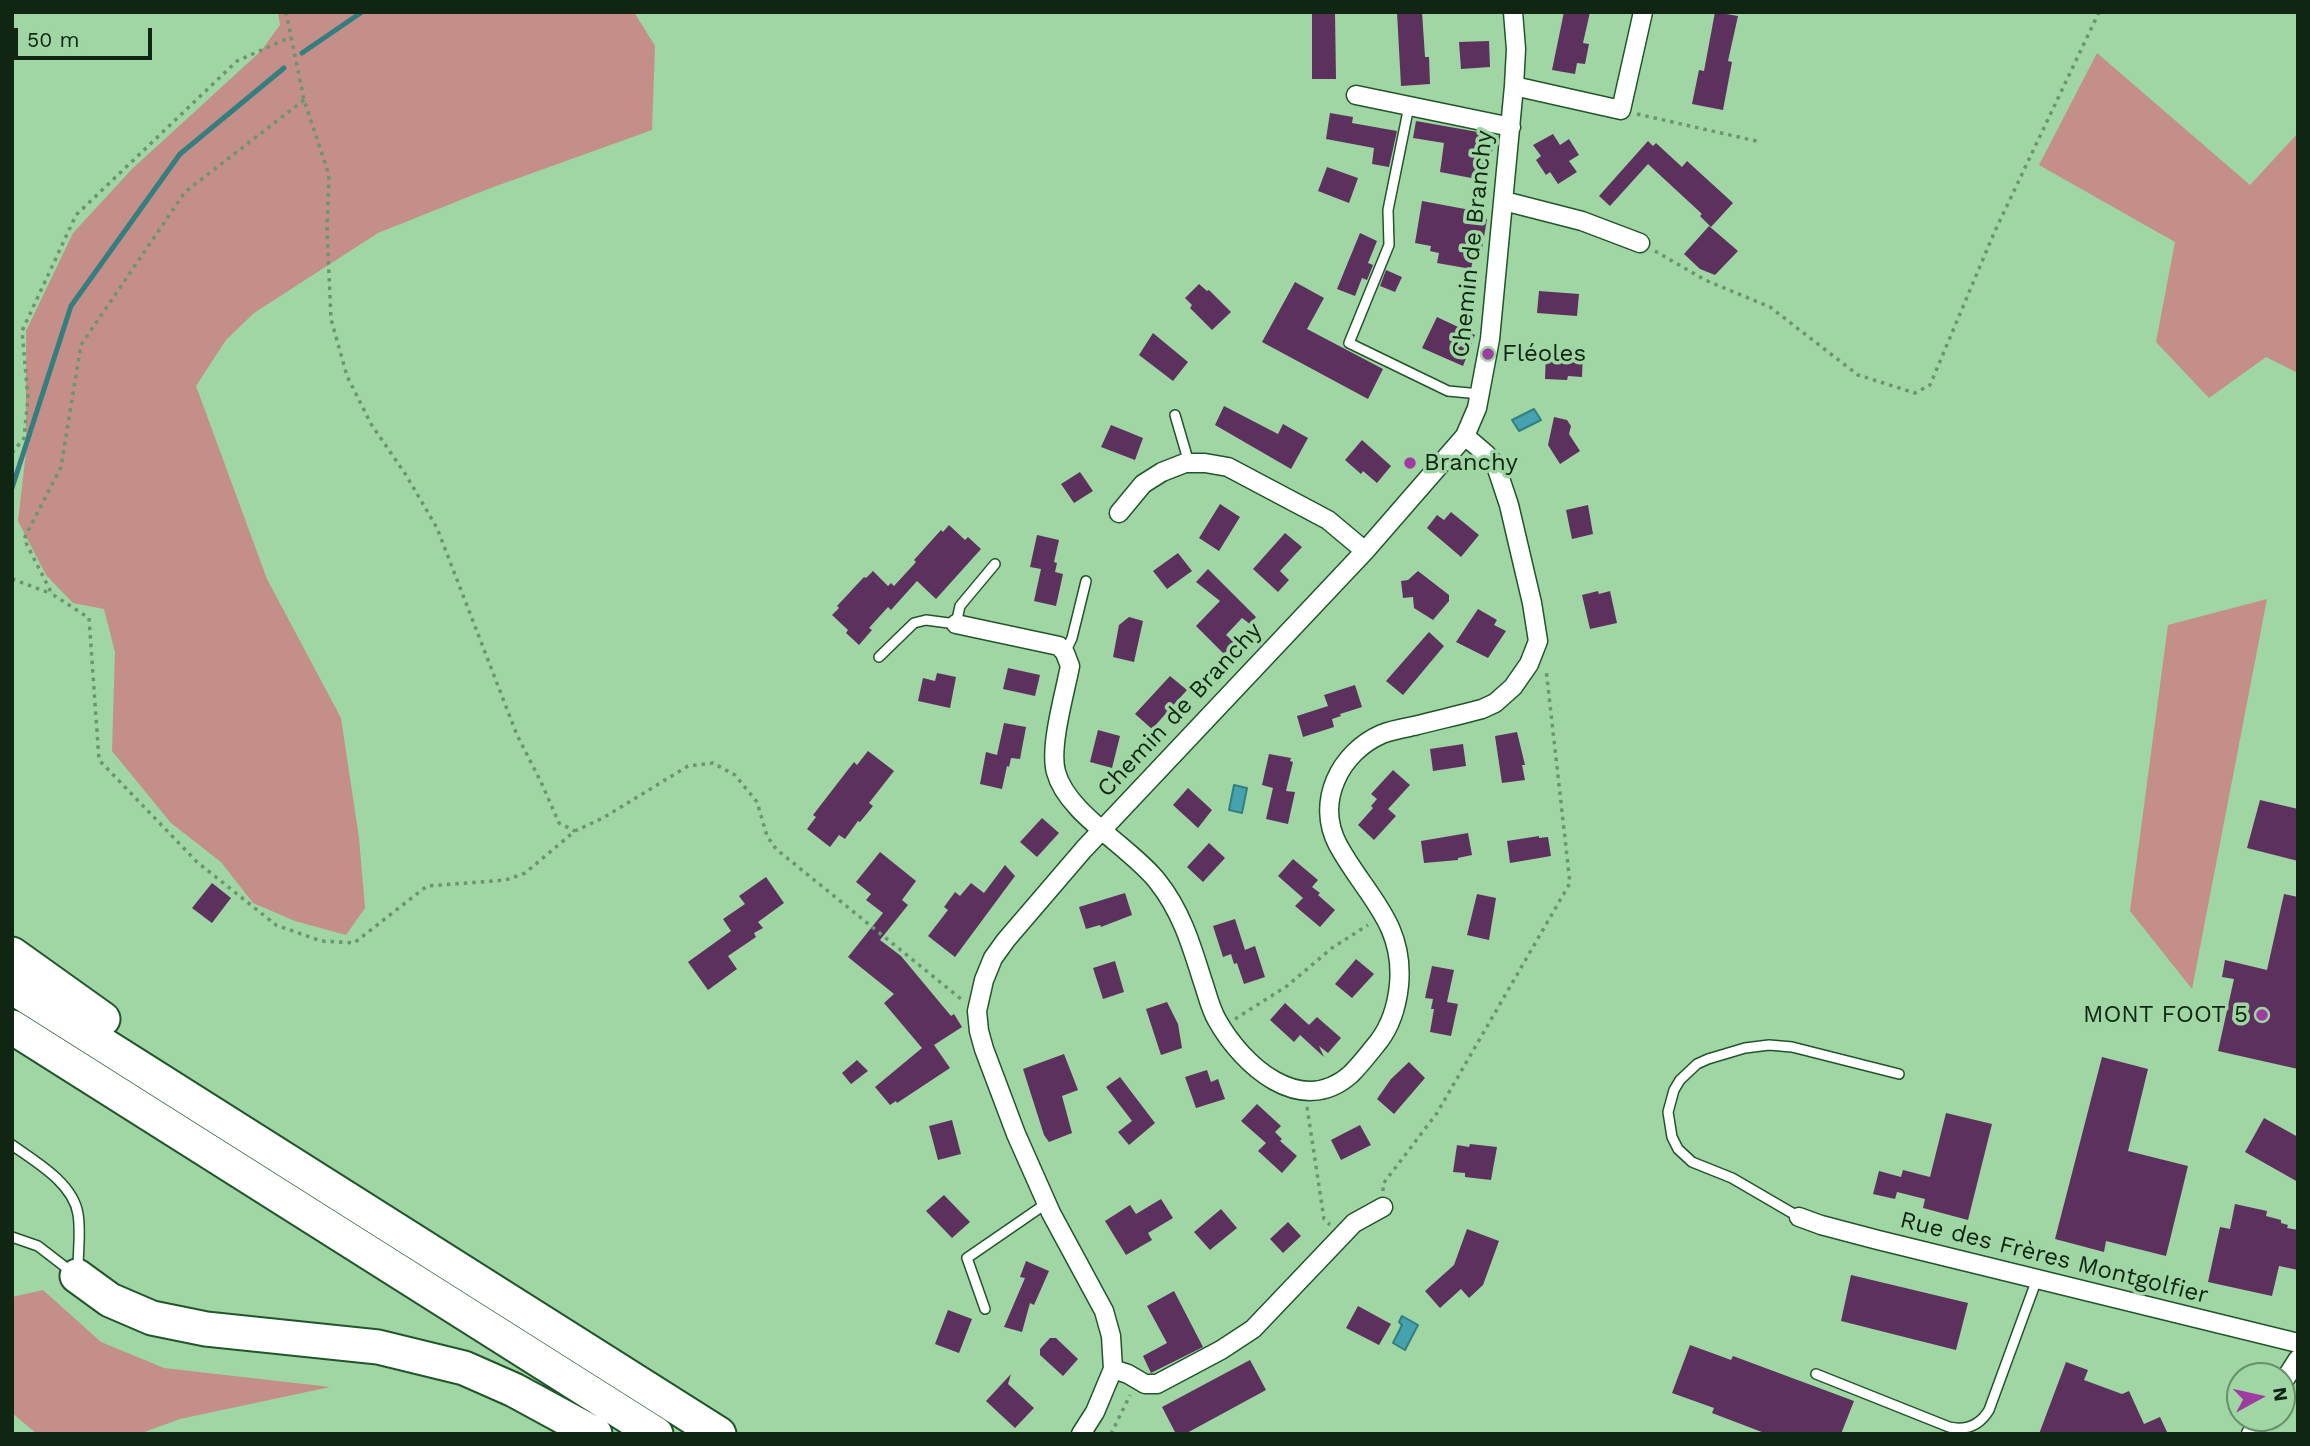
<!DOCTYPE html>
<meta charset="utf-8">
<style>
body{margin:0}
#map{position:relative;width:2310px;height:1446px;overflow:hidden;background:#9fd6a4;font-family:"Work Sans",sans-serif}
canvas{display:block}
.frame{position:absolute;inset:0;border:14px solid #102613;pointer-events:none}
.north{position:absolute;left:2226px;top:1362px;width:70px;height:70px;box-sizing:border-box;background:#9fd6a4;border:2px solid #66906a;border-radius:50%;rotate:82deg;font-size:19px;font-weight:700;line-height:28px;text-align:center;color:#102613}
.north::after{content:'';display:block;margin:auto;width:24px;height:32px;background:#9f3ca1;clip-path:polygon(50% 0,100% 100%,50% 72%,0 100%)}
.scale{position:absolute;left:14px;top:28px;width:138px;height:32px;box-sizing:border-box;border:4px solid #102613;border-top:0;padding-left:9px;font-size:21px;line-height:24px;white-space:nowrap;color:#102613;-webkit-text-stroke:5px #9fd6a4;paint-order:stroke}
</style>
<div id="map">
<canvas width="2310" height="1446"></canvas>
<div class="frame"></div>
<div class="north">N</div>
<div class="scale">50 m</div>
</div>
<script>
const context = document.querySelector('canvas').getContext('2d');
context.lineJoin = 'round';
function fill(path, color) {
  context.fillStyle = color;
  context.fill(path, 'evenodd');
}
function trace(path, color, width, dash) {
  context.strokeStyle = color;
  context.lineWidth = width;
  context.lineCap = dash ? 'butt' : 'round';
  context.setLineDash(dash || []);
  context.stroke(path);
}
function label(font, color, halo, rows, align = 'center') {
  context.font = font + ' "Work Sans",sans-serif';
  context.lineWidth = 7;
  context.setLineDash([]);
  context.textBaseline = 'middle';
  context.strokeStyle = halo;
  context.fillStyle = color;
  for (const [text, x, y, turn = 0] of rows) {
    context.save();
    context.translate(x, y);
    context.rotate((+turn || 0) * Math.PI / 180);
    context.textAlign = isNaN(turn) ? turn : align;
    if (halo) context.strokeText(text, 0, 0);
    context.fillText(text, 0, 0);
    context.restore();
  }
}
fill(new Path2D(`
 M278 12H634L655 46 652 130 488 189 378 233 254 313 226 340 196 386 267 579 341 718 359 838 365 908 346 935 295 921 253 903 221 862 171 823 112 751 115 652 104 609 73 603 46 575 18 521 26 452V331L73 233 132 169 261 51 280 25Z
 M2097 53 2250 185 2298 133V373L2266 357 2209 398 2156 342 2175 242 2039 165Z
 M2267 599 2192 989 2130 911 2168 625Z
 M43 1290 101 1342 164 1368 330 1387 180 1419 139 1434H37L12 1413V1297Z`), '#c38f88');
const water = new Path2D(`
 M1534 409 1541 420 1519 431 1512 420Z
 M1234 785 1247 788 1242 813 1229 810Z
 M1402 1316 1418 1325 1405 1350 1393 1343 1402 1325 1399 1322Z`);
fill(water, '#45a3af');
trace(water, '#357e80', 2);
trace(new Path2D(`
 M302 53 362 12
 M12 488 71 306 180 154 284 68`), '#357e80', 5);
fill(new Path2D(`
 M1312 12H1335L1336 79H1312Z
 M1397 12H1422L1425 57H1429L1430 84 1401 86Z
 M1564 12H1590L1583 43 1589 44 1585 64 1577 63 1575 74 1552 70Z
 M1715 12 1738 16 1728 61 1732 62 1723 110 1692 104 1699 70 1704 71Z
 M1489 41 1490 67 1461 69 1459 42Z
 M1330 113 1353 117 1352 123 1397 131 1389 167 1372 164 1374 148 1326 139Z
 M1416 121 1495 135 1487 181 1440 172 1444 143 1413 138Z
 M1553 134 1560 145 1569 139 1579 155 1569 161 1577 172 1558 184 1550 172 1546 175 1536 160 1541 156 1533 145Z
 M1648 141 1653 146 1656 143 1682 167 1687 161 1733 203 1711 227 1700 216 1702 214 1648 164 1610 206 1599 196Z
 M1327 167 1358 178 1349 203 1318 191Z
 M1422 201 1481 212 1480 218 1487 219 1481 255 1474 254 1471 269 1437 263 1439 253 1430 251 1431 246 1415 243Z
 M1709 226 1738 251 1715 275 1700 269 1684 254Z
 M1360 233 1377 241 1368 263 1373 265 1367 280 1362 278 1355 296 1337 289Z
 M1386 270 1402 277 1395 292 1380 286Z
 M1295 282 1324 298 1307 329 1383 369 1368 399 1262 342Z
 M1199 284 1207 291 1209 290 1231 312 1212 330 1190 308 1192 305 1185 298Z
 M1539 291 1579 294 1577 316 1537 313Z
 M1437 317 1475 335 1463 366 1422 348Z
 M1153 333 1188 362 1173 381 1139 355Z
 M1564 349 1583 350 1582 377 1568 376 1567 380 1545 379 1546 352 1564 353Z
 M1224 406 1278 434 1283 424 1308 438 1291 469 1215 425Z
 M1554 417 1567 420 1571 426 1569 434 1580 451 1560 464 1548 445Z
 M1111 425 1143 438 1135 460 1101 447Z
 M1362 440 1391 466 1377 483 1363 471 1361 474 1345 460Z
 M1080 472 1093 491 1074 503 1061 484Z
 M1220 504 1240 517 1219 551 1199 538Z
 M1588 505 1593 534 1572 539 1566 510Z
 M1451 512 1479 535 1461 557 1427 528 1437 515 1444 520Z
 M949 525 965 540 968 537 981 549 936 599 917 581 891 610 888 607 869 628 872 630 859 645 846 633 848 630 832 615 839 608 837 606 864 577 866 578 873 571 888 586 891 583 894 586 916 562 914 560 941 530 943 532Z
 M1285 533 1302 547 1280 571 1289 580 1278 592 1253 569Z
 M1037 535 1059 540 1054 562 1057 563 1055 572 1063 574 1056 606 1034 601 1041 569 1030 567Z
 M1178 553 1192 571 1167 589 1153 571Z
 M1208 569 1256 617 1250 624 1242 618 1226 635 1235 643 1224 654 1196 626 1220 601 1196 582Z
 M1418 571 1449 595V601L1433 620 1414 608 1413 597 1403 598 1401 581 1408 580Z
 M1598 591 1599 594 1610 591 1617 623 1590 629 1582 595Z
 M1478 609 1497 620 1494 625 1506 631 1488 658 1456 642Z
 M1129 617 1143 621 1134 662 1113 657 1119 625Z
 M1429 632 1444 646 1403 695 1386 681Z
 M1008 668 1040 675 1035 696 1003 689Z
 M937 673 956 677 950 708 918 701 923 678 935 681Z
 M1170 676 1187 690 1152 729 1135 714Z
 M1355 685 1362 707 1340 714 1341 716 1332 719 1334 727 1303 737 1297 716 1328 706 1324 695Z
 M1004 723 1026 727 1020 759 1011 758 1009 767 1007 766 1002 789 980 784 986 752 997 755Z
 M1098 730 1120 736 1112 768 1090 762Z
 M1517 732 1525 765H1522L1525 780 1502 783 1495 736Z
 M1463 744 1466 766 1433 771 1430 749Z
 M868 751 894 771 869 803 873 806 860 822 858 821 845 839 839 835 830 847 807 829 816 817 813 815 854 762 857 765Z
 M1269 754 1291 758 1290 761 1293 762 1286 791 1295 792 1288 824 1266 819 1273 788 1262 785Z
 M1393 770 1410 785 1388 809 1396 816 1374 840 1358 825 1373 808 1371 806 1377 799 1371 794Z
 M1188 788 1212 810 1198 828 1173 805Z
 M2260 800 2298 809V861L2247 848Z
 M1042 818 1059 833 1037 857 1020 842Z
 M1468 833 1472 855 1458 858V860L1424 863 1421 841Z
 M1539 836V838L1548 837 1551 856 1510 863 1507 841Z
 M1209 843 1225 858 1203 882 1187 867Z
 M880 852 916 881 902 900 908 905 880 940 901 956 951 1016 954 1014 962 1027 934 1045 950 1068 897 1103 896 1101 890 1105 875 1087 922 1048 884 1003 894 994 848 957 883 913 866 900 871 894 856 882Z
 M1293 859 1318 880 1312 887 1320 893 1318 895 1335 910 1320 927 1295 906 1303 898 1278 876Z
 M1005 865 1015 876 955 957 928 936 948 910 944 907 955 892 960 896 971 883 984 893Z
 M766 877 784 903 758 922 763 928 754 933 756 937 728 956 737 969 708 990 688 962 731 931 723 919 745 904 739 896Z
 M212 883 231 898 212 923 192 908Z
 M1125 893 1132 915 1101 927 1100 925 1086 929 1079 907Z
 M1477 894 1496 898 1489 940 1467 935Z
 M2284 894 2298 897V1069L2218 1051 2234 979 2222 977 2225 960 2267 970Z
 M1235 919 1245 950 1255 946 1265 977 1244 984 1237 963 1234 964 1231 954 1223 957 1213 926Z
 M1356 959 1374 974 1352 998 1335 984Z
 M1115 961 1124 992 1103 999 1093 968Z
 M1432 966 1454 970 1447 1002 1458 1004 1451 1036 1430 1032 1434 1009H1431L1433 999 1425 998Z
 M1167 1002 1178 1024 1182 1048 1161 1055 1146 1009Z
 M1285 1003 1309 1025 1317 1017 1341 1038 1328 1053 1319 1046 1324 1057 1300 1035 1294 1042 1270 1020Z
 M1064 1054 1078 1090 1062 1096 1072 1133 1049 1142 1044 1135 1023 1069Z
 M2102 1057 2148 1069 2128 1151 2188 1166 2166 1256 2106 1241 2104 1252 2055 1239Z
 M857 1060 868 1071 851 1084 842 1073Z
 M1409 1062 1425 1078 1394 1114 1377 1099 1391 1079Z
 M1207 1070 1211 1082 1218 1079 1225 1099 1196 1108 1185 1077Z
 M1120 1077 1155 1123 1129 1145 1118 1132 1132 1121 1106 1087Z
 M1257 1104 1281 1126 1275 1132 1282 1139 1280 1141 1297 1156 1282 1173 1258 1151 1266 1143 1241 1121Z
 M1946 1113 1992 1124 1968 1220 1923 1208 1925 1199 1897 1192 1895 1199 1873 1194 1879 1171 1901 1177 1903 1170 1930 1177Z
 M2264 1118 2298 1137V1182L2245 1152Z
 M952 1120 961 1154 938 1160 929 1126Z
 M1360 1125 1371 1145 1341 1160 1331 1140Z
 M1470 1144 1497 1147 1491 1180 1465 1177V1173L1453 1172 1457 1145 1469 1147Z
 M944 1195 970 1222 952 1238 926 1211Z
 M1161 1199 1173 1218 1148 1233 1152 1240 1126 1255 1105 1221 1130 1205 1136 1214Z
 M2235 1204 2267 1211 2266 1216 2281 1220V1223L2288 1225 2287 1228 2298 1230V1270L2279 1266 2272 1296 2208 1282 2220 1227 2230 1229Z
 M1221 1209 1237 1228 1210 1250 1194 1232Z
 M1288 1222 1301 1236 1283 1253 1270 1239Z
 M1467 1229 1499 1241 1483 1285 1469 1298 1461 1289 1440 1308 1425 1291 1454 1265Z
 M1026 1261 1049 1271 1034 1305 1030 1303 1022 1332 1004 1327 1025 1278 1020 1277Z
 M1851 1275 1968 1303 1956 1350 1841 1321Z
 M1174 1291 1203 1347 1151 1373 1143 1356 1167 1343 1147 1306Z
 M1358 1306 1391 1324 1379 1345 1346 1328Z
 M948 1310 972 1319 959 1353 935 1344Z
 M1050 1338H1056L1078 1359 1063 1376 1040 1355V1349Z
 M1690 1345 1731 1360 1733 1356 1854 1401 1841 1434H1767L1712 1413 1714 1408 1672 1393Z
 M1250 1360 1266 1390 1185 1434H1176L1162 1407Z
 M2066 1362 2088 1370 2084 1380 2122 1394 2129 1391 2144 1424 2160 1417 2168 1434H2039Z
 M1011 1374 1008 1384 1034 1408 1015 1428 986 1401Z`), '#5c315d');
const lane = new Path2D(`
 M1409 106 1388 210 1389 245 1349 343 1448 391 1480 394
 M1175 415 1189 463
 M1065 653 1072 638 1086 581
 M879 657 914 623 926 620 956 624 960 606 995 564
 M12 1145C36 1162 73 1183 78 1214 81 1231 78 1251 78 1269
 M1799 1217 1732 1178 1692 1162 1678 1149 1672 1137 1668 1112 1674 1090 1680 1080 1697 1064 1708 1059 1745 1048 1769 1045 1792 1047 1899 1074
 M12 1237 38 1246 73 1273
 M985 1309 967 1258 1047 1203
 M1816 1374 1949 1427C1967 1431 1980 1425 1989 1410L2037 1279`);
const street = new Path2D(`
 M1514 86 1621 110 1643 12
 M1356 95 1511 127
 M1504 201 1582 221 1640 243
 M1119 513 1143 484 1162 472 1185 463H1205L1228 467 1328 520 1365 551
 M956 624 1059 646 1065 653 1070 666C1065 693 1049 747 1056 772 1067 814 1131 847 1158 882 1181 911 1191 944 1202 979 1207 993 1210 1008 1217 1020 1242 1065 1301 1119 1351 1074 1361 1064 1371 1051 1379 1041 1391 1025 1397 1005 1399 985 1405 923 1365 895 1338 845 1315 802 1340 752 1382 734 1392 730 1404 728 1414 726 1437 720 1460 715 1482 709L1495 703 1513 687 1529 664 1538 641 1532 603 1509 505 1496 466 1486 454 1465 436
 M1799 1217 1821 1225 1878 1240 2298 1343
 M1113 1369 1128 1374 1145 1384H1157L1221 1350 1253 1329 1354 1223 1383 1207
 M2282 1384 2298 1359
 M1081 1434 1095 1412 1113 1369 1111 1336 1104 1311 1051 1213 1016 1134 984 1049 979 1031 977 1011 984 980 993 958 1006 940 1084 849 1365 551 1465 436 1477 408 1490 339 1514 86 1516 49 1513 12
 M2251 1434 2261 1418`);
const highway = new Path2D(`
 M12 954 103 1019
 M12 987 719 1434
 M12 1027 656 1434
 M77 1276 110 1300 152 1318 206 1329 378 1347 464 1368 514 1390 595 1434`);
trace(lane, '#21552a', 12);
trace(street, '#21552a', 21);
trace(highway, '#21552a', 37);
trace(new Path2D(`
 M286 12 304 100 329 175 327 230 331 319 347 376 371 424 406 475 437 528 517 735 541 782 559 823 575 831
 M304 100 185 192 81 345 61 467 24 539 52 594 89 618 99 760 197 862 276 925 321 941 354 943 427 886 506 880 525 873 575 831 603 818 688 766 713 763 735 775 757 802 767 836 776 849 961 999
 M1637 114 1761 142
 M1655 251 1705 280 1770 307 1858 375 1915 393 1930 385 1994 233 2099 12
 M12 453 24 438 28 398 22 331 76 215 237 61 291 37
 M12 579 52 594
 M1235 1019 1287 986 1332 948 1368 925
 M1307 1107 1324 1219 1330 1225
 M1383 1191V1184L1437 1113 1570 883 1546 669
 M1111 1434 1130 1395`), '#6a956e', 3.5, [3.5, 5]);
trace(lane, '#fff', 9);
trace(street, '#fff', 18);
trace(highway, '#fff', 33);
for (const [x, y, r, color] of [
 [1488,354,7,"#9f3ca1"],
 [1410,463,7,"#9f3ca1"],
 [2262,1015,7,"#9f3ca1"]
]) {
  const dot = new Path2D();
  dot.arc(x, y, r, 0, 2 * Math.PI);
  context.fillStyle = color;
  context.fill(dot);
  trace(dot, '#9fd6a4', 2.5);
}
label('24px', '#102613', '#9fd6a4', [
 ["Chemin de Branchy",1473,244,-84],
 ["Chemin de Branchy",1180,710,-47],
 ["Rue des Frères Montgolfier",2054,1258,14]
]);
label('24px', '#102613', '#9fd6a4', [
 ["Fléoles",1502,354],
 ["Branchy",1424,463],
 ["MONT FOOT 5",2248,1015,"right"]
], 'left');
</script>
